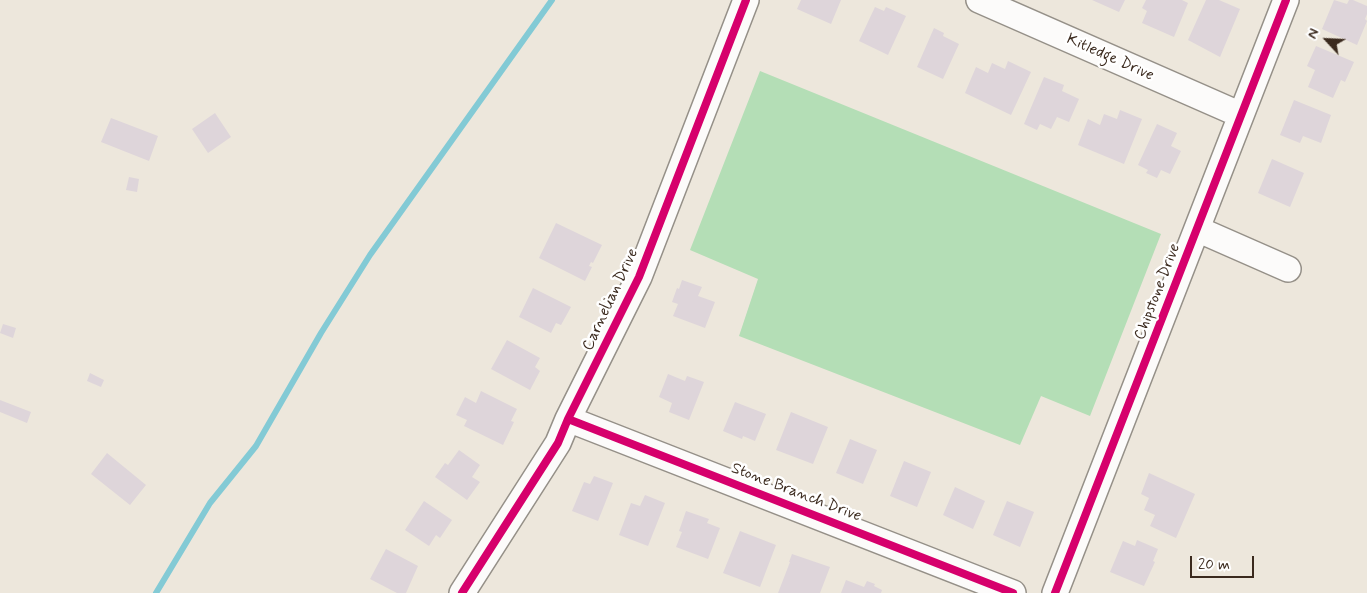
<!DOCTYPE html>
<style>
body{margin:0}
#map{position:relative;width:1367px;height:593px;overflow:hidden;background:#ede7dc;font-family:Mynerve,sans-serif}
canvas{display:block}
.north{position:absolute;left:1302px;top:15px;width:50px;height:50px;-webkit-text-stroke:4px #fff;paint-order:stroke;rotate:295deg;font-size:14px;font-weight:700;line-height:20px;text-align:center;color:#3b2a1e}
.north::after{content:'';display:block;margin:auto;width:18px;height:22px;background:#3b2a1e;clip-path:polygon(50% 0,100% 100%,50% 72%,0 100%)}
.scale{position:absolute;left:1190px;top:556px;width:64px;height:22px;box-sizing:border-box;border:2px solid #3b2a1e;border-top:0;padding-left:6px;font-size:15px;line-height:18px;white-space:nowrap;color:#3b2a1e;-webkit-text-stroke:4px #fff;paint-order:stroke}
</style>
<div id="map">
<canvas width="1367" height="593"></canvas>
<div class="north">N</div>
<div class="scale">20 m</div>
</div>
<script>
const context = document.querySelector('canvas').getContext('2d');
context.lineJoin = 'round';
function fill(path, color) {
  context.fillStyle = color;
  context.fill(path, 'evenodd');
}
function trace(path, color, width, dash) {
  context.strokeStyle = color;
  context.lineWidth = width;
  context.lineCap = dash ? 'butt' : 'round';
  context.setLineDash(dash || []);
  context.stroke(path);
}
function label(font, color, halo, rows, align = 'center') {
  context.font = font + ' Mynerve,sans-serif';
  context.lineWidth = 5;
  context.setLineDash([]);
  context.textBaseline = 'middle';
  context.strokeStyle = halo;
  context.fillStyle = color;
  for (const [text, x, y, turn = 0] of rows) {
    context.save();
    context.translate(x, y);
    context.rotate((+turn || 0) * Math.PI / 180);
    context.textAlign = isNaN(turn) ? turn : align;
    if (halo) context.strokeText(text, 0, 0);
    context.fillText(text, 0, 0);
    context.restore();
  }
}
fill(new Path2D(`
 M760 71 1161 234 1090 416 1041 396 1020 445 739 336 758 279 690 250Z`), '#b4deb6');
trace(new Path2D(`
 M156 593 210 503 256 446 321 333 370 255 552 0`), '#83cad5', 6);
fill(new Path2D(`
 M801 0H841L831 24 797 9Z
 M1092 0H1125L1119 12Z
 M1146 0H1182L1188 3 1174 37 1142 23 1147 11 1142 8Z
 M1206 0H1219L1240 9 1220 57 1188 40Z
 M1334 0 1347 4 1349 0H1353L1367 6V14L1365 19 1367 21 1357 45 1322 29Z
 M875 7 884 11 886 7 906 16 888 55 859 41Z
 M934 28 944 33 943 36 959 44 943 79 917 67Z
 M1316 46 1354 62 1345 82 1341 80 1333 98 1308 87 1315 70 1307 66Z
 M1008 61 1031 72 1011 115 965 93 976 67 988 73 992 63 1005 69Z
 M1044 77 1064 85 1062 91 1079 99 1069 122 1057 117 1051 129 1040 124 1037 130 1024 124Z
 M1294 100 1331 115 1321 143 1303 136 1300 143 1280 135Z
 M1120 110 1142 119 1124 164 1078 145 1088 119 1100 125 1104 114 1117 119Z
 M215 113 231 137 208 153 192 129Z
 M111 118 158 136 149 161 101 142Z
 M1157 124 1177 133 1171 146 1181 151 1170 174 1161 170 1157 178 1146 173 1148 170 1138 165Z
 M1272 159 1304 173 1290 207 1258 193Z
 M129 177 139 179 137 192 126 190Z
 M556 223 602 245 593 263 591 262 589 266 592 267 585 281 539 258Z
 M682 280 702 287 698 296 715 302 705 328 673 316 678 304 672 302 677 288 679 289Z
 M533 288 571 307 561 325 556 323 551 333 519 317Z
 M3 324 16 328 13 338 0 333Z
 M507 340 540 358 535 367 540 371 530 390 491 369Z
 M90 373 104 380 101 387 87 381Z
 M668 374 685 381 687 376 704 382 689 420 669 412 672 403 659 397Z
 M481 391 517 409 511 421 514 422 503 445 464 426 467 420 456 415 465 397 476 403Z
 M0 400 31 412 27 423 0 412Z
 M735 402 766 414 755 441 743 436 742 439 723 431Z
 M791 412 828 427 813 464 776 450Z
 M850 439 877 450 863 484 836 473Z
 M459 450 480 465 472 477 480 482 467 500 435 477 445 463 448 465Z
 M107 453 146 485 130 505 91 474Z
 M904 461 931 472 917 507 890 496Z
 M1149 473 1195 494 1176 538 1150 526 1155 515 1144 510 1149 498 1141 494Z
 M594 476 613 483 598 521 572 511 584 482 590 484Z
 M955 487 985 501 973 529 943 515Z
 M645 495 665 503 648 546 619 535 631 503 640 506Z
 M424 501 452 520 440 538 436 535 429 546 405 530Z
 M1007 501 1034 512 1020 547 993 535Z
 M686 511 709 519 707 523 720 528 708 559 676 547 682 532 679 531Z
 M740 531 776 545 760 587 723 573Z
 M1137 540 1158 549 1153 561 1155 562 1144 586 1110 572 1123 541 1135 546Z
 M386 549 418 566 406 593H397L370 579Z
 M792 554 830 567 820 593H778L790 562H789Z
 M846 580 864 587 867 581 875 584 874 586 882 590 881 593H841Z`), '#ded5da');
const street = new Path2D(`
 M979 0 1241 115
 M1197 229 1288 269
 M568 419 1013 593
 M462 593 558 443 568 419 639 277 746 0
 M1055 593 1286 0`);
trace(street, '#959088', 28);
trace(street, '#fcfbfa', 25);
trace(new Path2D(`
 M568 419 1013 593
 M462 593 558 443 568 419 639 277 746 0
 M1055 593 1286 0`), '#d6006c', 8);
label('16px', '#3b2a1e', '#fff', [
 ["Kitledge Drive",1110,58,24],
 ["Chipstone Drive",1158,292,-69],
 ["Carnelian Drive",611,300,-65],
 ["Stone Branch Drive",796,493,21]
]);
</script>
